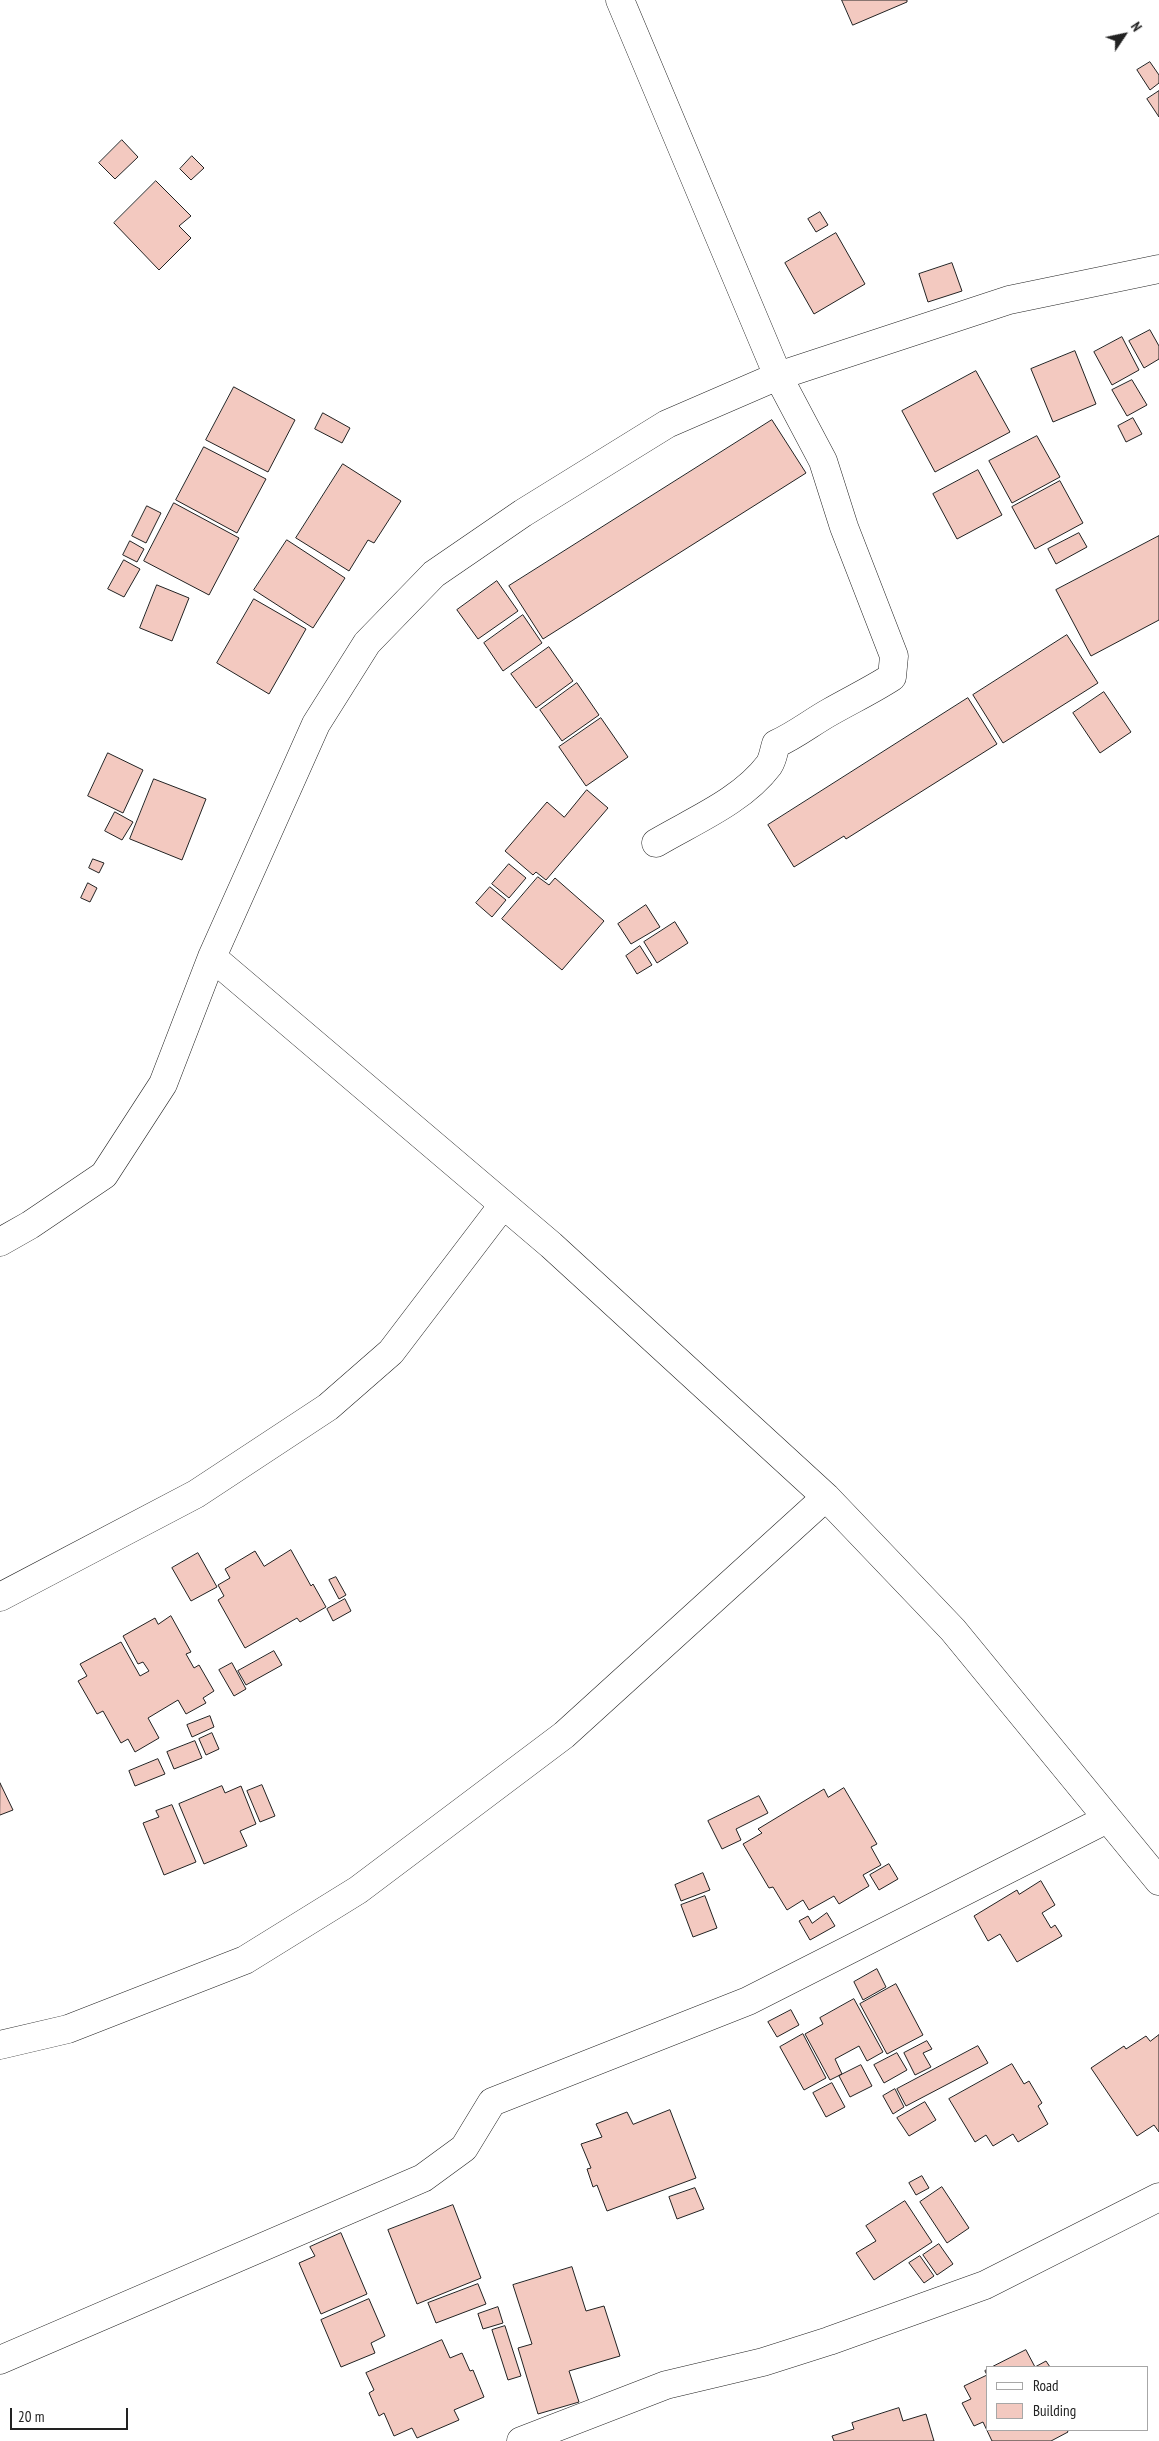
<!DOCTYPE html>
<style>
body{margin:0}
#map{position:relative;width:1159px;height:2441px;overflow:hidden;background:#fff;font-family:"PT Sans Narrow",sans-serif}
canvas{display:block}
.legend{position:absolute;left:986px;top:2366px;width:162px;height:65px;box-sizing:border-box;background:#fff;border:1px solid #a7a7a7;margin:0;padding:6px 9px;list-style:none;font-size:15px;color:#222}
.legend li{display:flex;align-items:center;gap:10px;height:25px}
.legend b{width:25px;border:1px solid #a7a7a7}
.north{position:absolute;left:1099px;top:10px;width:50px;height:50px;-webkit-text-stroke:4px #fff;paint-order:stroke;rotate:56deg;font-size:14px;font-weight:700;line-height:20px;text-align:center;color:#222}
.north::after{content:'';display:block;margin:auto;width:18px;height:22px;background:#222;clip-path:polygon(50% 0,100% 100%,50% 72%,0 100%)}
.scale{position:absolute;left:10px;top:2408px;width:118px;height:22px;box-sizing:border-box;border:2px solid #222;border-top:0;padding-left:6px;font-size:15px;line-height:18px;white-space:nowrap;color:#222;-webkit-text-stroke:4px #fff;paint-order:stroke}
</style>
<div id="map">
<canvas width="1159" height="2441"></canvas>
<ul class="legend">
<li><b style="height:6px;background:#fff"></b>Road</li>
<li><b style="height:14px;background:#f3c9c0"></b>Building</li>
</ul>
<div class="north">N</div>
<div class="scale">20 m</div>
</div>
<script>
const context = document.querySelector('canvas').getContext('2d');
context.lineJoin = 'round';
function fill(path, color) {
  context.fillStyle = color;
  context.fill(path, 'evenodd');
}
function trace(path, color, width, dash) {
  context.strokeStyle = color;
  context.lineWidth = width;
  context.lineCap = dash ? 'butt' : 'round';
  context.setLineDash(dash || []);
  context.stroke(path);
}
const building = new Path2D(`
 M842 0H907V2L853 25Z
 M1150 62 1159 75V83L1150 90 1137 70Z
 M1159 91V117L1147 99Z
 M122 140 138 157 115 179 99 163Z
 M192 156 204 168 191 180 180 169Z
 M156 181 191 216 179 226 191 238 159 270 114 223Z
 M820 212 828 225 816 232 808 219Z
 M836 233 865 284 814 314 785 263Z
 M952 263 962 291 928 302 919 274Z
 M1150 330 1159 346V359L1144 368 1129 341Z
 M1122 337 1139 370 1112 385 1094 352Z
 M1075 351 1096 404 1053 422 1031 369Z
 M976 371 1010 432 935 472 902 411Z
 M1132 380 1147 405 1127 416 1112 390Z
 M234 387 295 420 268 472 206 440Z
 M323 413 350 428 342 443 315 429Z
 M1133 418 1142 434 1126 442 1118 426Z
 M772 420 806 473 543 639 509 586Z
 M1037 436 1060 477 1012 503 989 461Z
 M204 447 266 479 237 533 176 500Z
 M343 464 401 501 374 543 368 540 349 571 296 538Z
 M978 470 1002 515 957 539 933 494Z
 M1060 481 1083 523 1035 549 1012 507Z
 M174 503 239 538 209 595 144 561Z
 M147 506 161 513 146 543 132 536Z
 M1079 533 1087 547 1056 564 1048 549Z
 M1159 536V620L1091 656 1056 590Z
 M287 540 345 578 313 628 254 590Z
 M130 541 144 549 137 562 123 555Z
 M124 560 140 569 124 597 108 589Z
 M497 581 518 611 478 639 457 610Z
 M157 585 189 598 172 641 140 628Z
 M254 599 306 629 269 694 217 663Z
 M523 615 542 643 503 671 484 643Z
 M1067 635 1098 683 1003 743 973 695Z
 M549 647 573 681 536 708 511 674Z
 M577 683 599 715 562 741 540 710Z
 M1104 692 1131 732 1100 753 1073 713Z
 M968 698 997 744 846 839 844 836 794 867 768 825Z
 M601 718 628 757 586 786 559 747Z
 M108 753 143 770 123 813 88 796Z
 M154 779 206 799 182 860 130 839Z
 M587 790 608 808 546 880 536 872 533 875 505 851 547 802 564 817Z
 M115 812 133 822 122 840 105 831Z
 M93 859 104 863 99 873 89 868Z
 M509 864 526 878 509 898 492 884Z
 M538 877 549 885 555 878 604 921 562 970 502 919Z
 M88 883 97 888 90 902 81 898Z
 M490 887 506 900 492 917 476 903Z
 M646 905 660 927 631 944 618 924Z
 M675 922 688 943 657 963 644 942Z
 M640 946 652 965 637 974 626 956Z
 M291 1550 311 1586 313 1584 326 1607 300 1622 297 1618 245 1648 218 1600 224 1596 218 1585 230 1578 225 1569 255 1551 264 1566Z
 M198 1553 217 1587 191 1601 172 1568Z
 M336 1577 346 1595 339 1599 329 1580Z
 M345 1599 351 1611 333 1621 327 1609Z
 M171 1616 191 1652 186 1654 194 1668 199 1665 214 1691 203 1698 206 1703 186 1714 178 1700 148 1718 159 1738 135 1752 128 1739 121 1743 103 1711 97 1714 78 1681 87 1676 80 1664 121 1642 140 1676 149 1671 143 1662 138 1664 123 1636 155 1618 158 1624Z
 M274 1651 282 1665 246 1685 238 1671Z
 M232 1663 246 1689 234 1696 219 1670Z
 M210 1716 214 1727 192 1737 187 1725Z
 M212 1733 219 1749 206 1755 199 1739Z
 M195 1741 202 1758 174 1769 167 1752Z
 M158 1759 165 1774 135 1786 129 1771Z
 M0 1783 13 1810 0 1815Z
 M262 1785 275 1816 260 1822 247 1791Z
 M222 1786 225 1793 241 1786 256 1824 240 1831 247 1846 204 1864 179 1804Z
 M844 1788 877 1844 871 1847 881 1865 863 1875 869 1886 839 1904 834 1896 809 1910 803 1900 787 1910 773 1887 769 1888 743 1844 762 1833 758 1829 824 1789 828 1797Z
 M759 1796 768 1813 736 1829 741 1840 722 1849 708 1821Z
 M172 1805 196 1862 164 1875 143 1823 159 1817 156 1811Z
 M889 1864 898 1879 879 1890 870 1875Z
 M703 1873 710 1890 681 1901 675 1885Z
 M1041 1881 1055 1905 1042 1913 1051 1928 1055 1925 1062 1936 1017 1962 1000 1934 988 1941 974 1916 1017 1890 1019 1894Z
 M705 1896 717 1928 693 1937 681 1905Z
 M827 1913 835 1926 810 1940 799 1921 808 1916 812 1923Z
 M877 1969 886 1987 863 2000 854 1982Z
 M896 1984 923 2035 887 2054 860 2004Z
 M854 1999 883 2052 867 2061 859 2046 835 2059 842 2074 830 2080 805 2034 823 2024 820 2018Z
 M791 2010 799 2025 777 2037 768 2022Z
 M803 2034 826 2078 804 2090 780 2047Z
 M1159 2035V2132L1154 2125 1137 2136 1091 2068 1124 2046 1126 2049 1146 2036 1150 2041Z
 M927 2041 932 2049 923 2053 931 2067 915 2075 904 2053Z
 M978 2046 988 2063 906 2106 897 2089Z
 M897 2053 907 2070 884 2083 874 2065Z
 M1012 2064 1024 2084 1029 2081 1042 2103 1038 2106 1048 2124 1018 2142 1013 2134 993 2146 986 2135 975 2142 949 2099Z
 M861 2065 872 2086 850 2097 839 2076Z
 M832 2083 845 2107 826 2117 813 2093Z
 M895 2089 904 2107 893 2114 883 2096Z
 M925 2102 936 2120 909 2136 897 2118Z
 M670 2110 696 2178 607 2211 597 2185 593 2187 587 2169 591 2168 581 2144 602 2137 596 2124 627 2112 633 2124Z
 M922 2176 929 2188 916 2195 909 2183Z
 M942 2187 969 2228 947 2243 920 2202Z
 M695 2188 704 2209 677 2219 669 2197Z
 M905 2201 932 2242 874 2280 856 2253 876 2241 866 2226Z
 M453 2205 481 2278 417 2304 388 2230Z
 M341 2233 367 2294 321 2314 299 2263 315 2256 310 2247Z
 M939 2244 953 2264 937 2275 923 2255Z
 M920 2256 934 2276 924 2283 909 2263Z
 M572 2267 586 2311 604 2306 620 2356 569 2371 579 2402 538 2414 518 2348 532 2344 513 2285Z
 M478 2284 486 2304 436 2323 428 2303Z
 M369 2299 385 2336 371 2343 375 2353 341 2367 321 2320Z
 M498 2307 503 2323 483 2329 478 2314Z
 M505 2326 521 2376 508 2380 492 2330Z
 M442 2340 450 2358 462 2353 470 2371 473 2370 484 2397 454 2410 459 2420 417 2438 412 2428 394 2436 384 2413 379 2416 369 2393 374 2390 366 2373Z
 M1026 2350 1035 2367 1046 2361 1050 2367H992Z
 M988 2369V2430H1067L1068 2432 1051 2441H992L983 2422 974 2426 962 2403 971 2399 964 2386 987 2375 985 2371Z
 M899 2408 903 2421 926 2414 934 2441H834L832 2436 854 2429 852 2423Z`);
fill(building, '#f3c9c0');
trace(building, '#222', 1);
const minor = new Path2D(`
 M620 0 778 376 823 461 844 527 894 656 892 677C872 690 851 700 830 712 812 722 796 735 776 744 774 750 773 759 769 765 742 801 693 821 656 843
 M212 957 551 1245 826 1497 953 1630 1159 1881
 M0 1242 30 1225 104 1175 163 1084 212 957 316 724 367 643 434 574 523 513 667 424 778 376 1009 300 1159 269
 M0 1597 196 1494 328 1407 391 1352 503 1205
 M0 2045 68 2029 245 1960 358 1890 564 1735 826 1497
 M0 2360 423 2178 464 2148 492 2102 748 2001 1107 1819
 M521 2441 666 2385 763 2362 829 2341 985 2285 1159 2197`);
trace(minor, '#222', 29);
trace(minor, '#fff', 28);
</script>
